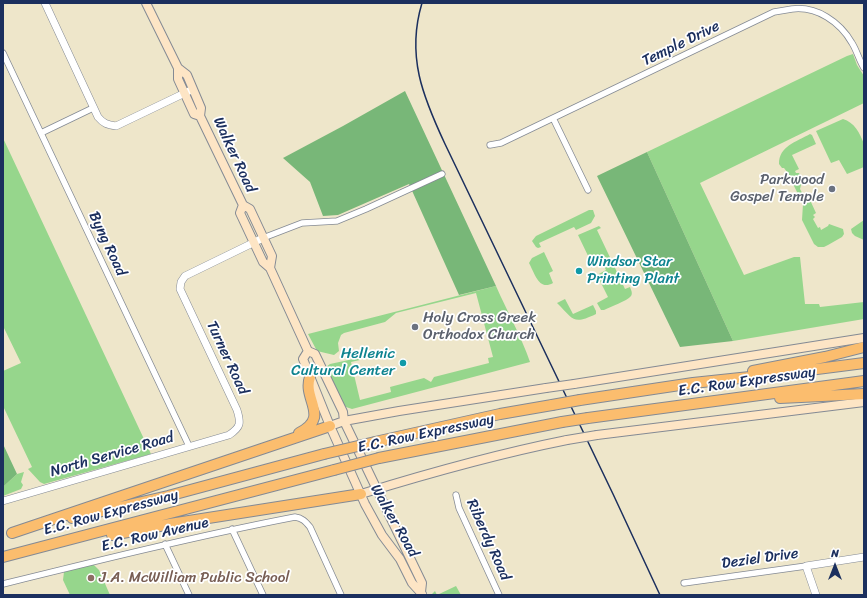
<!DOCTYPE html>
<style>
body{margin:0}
#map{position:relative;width:867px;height:598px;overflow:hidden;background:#eee6ca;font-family:Sriracha,sans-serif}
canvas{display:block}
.frame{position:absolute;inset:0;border:4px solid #1b2f5e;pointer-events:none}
.north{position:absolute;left:815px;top:546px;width:40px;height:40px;-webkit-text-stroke:3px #fff;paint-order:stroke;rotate:0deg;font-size:11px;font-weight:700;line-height:16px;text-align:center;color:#1b2f5e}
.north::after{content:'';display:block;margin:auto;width:14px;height:18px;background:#1b2f5e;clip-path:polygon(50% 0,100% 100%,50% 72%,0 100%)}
</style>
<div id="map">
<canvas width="867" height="598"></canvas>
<div class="frame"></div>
<div class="north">N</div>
</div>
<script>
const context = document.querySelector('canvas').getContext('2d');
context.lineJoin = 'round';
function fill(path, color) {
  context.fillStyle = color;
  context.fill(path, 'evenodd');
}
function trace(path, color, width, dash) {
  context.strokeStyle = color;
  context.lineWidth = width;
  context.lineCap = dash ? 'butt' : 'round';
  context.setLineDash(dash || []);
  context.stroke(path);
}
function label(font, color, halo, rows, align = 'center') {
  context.font = font + ' Sriracha,sans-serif';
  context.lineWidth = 3.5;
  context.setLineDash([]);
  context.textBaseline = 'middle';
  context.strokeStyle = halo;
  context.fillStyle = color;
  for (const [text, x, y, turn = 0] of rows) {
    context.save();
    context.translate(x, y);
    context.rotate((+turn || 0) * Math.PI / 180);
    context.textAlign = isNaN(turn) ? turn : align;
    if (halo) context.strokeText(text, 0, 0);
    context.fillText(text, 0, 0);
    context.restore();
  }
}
fill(new Path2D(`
 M853 54 857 65 864 76V103L700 183 744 275 794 257H800L805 304H819L820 307 864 302V319L733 341 647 152 847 56Z
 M843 119C854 122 860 133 864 144 865 151 864 160 864 167L847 174 839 160 831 163 816 131Z
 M810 134 812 135 816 144 792 155 799 169 795 171 796 173H799L804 183 801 185 800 189 807 202 810 200 816 213 813 215 815 217 813 219 818 228 820 227 821 230 828 226 829 224 843 229 844 234 842 237 828 245 824 247H818L814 244 802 220 803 204 787 172 784 168H782L779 164C779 146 796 142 810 134Z
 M3 138 151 454 44 484 40 482 28 469 32 467 3 406V371L21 363 3 326Z
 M589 210H593L595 216 591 223 576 230 574 227 539 243 541 247 538 248 536 247 532 241 536 236Z
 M864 220V240L855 236 852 233 851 229Z
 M599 226 601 228 597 230 625 289 630 287C631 290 633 293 631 296 627 301 610 307 604 310H601L597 303 608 297 597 275 606 270 600 258 591 262 578 235Z
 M544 252 553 271 549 273 553 283C539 291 535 274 529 263L532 258Z
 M496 286C507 311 521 336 530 362L352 409 346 407 343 404 326 367 330 364 358 358 360 360 351 362 360 400 391 392 390 387 424 378 431 382 434 377 489 363 488 358 493 357 476 293 396 313 385 322 344 333 341 335 338 343 339 351 334 355 317 351 308 334Z
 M565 299 573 314 593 305 596 311V314C573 325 574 320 557 303Z
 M24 472 21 482 23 485 21 489 3 496V485L4 486 17 474Z
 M93 564 99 570 110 595H70L63 580 64 572Z
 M456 586 461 595H433L432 594 435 591 437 595Z`), '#96d68c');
fill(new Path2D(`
 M405 91 496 286 459 295 409 184 338 215 323 216 310 182 283 158 343 126Z
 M647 152 733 341 680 347 597 176Z
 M3 444 17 474 4 486 3 485Z`), '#78b778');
const minor = new Path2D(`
 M3 53 189 446
 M553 118 588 190
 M41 133 93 108
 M490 145 501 143 774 12C780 11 786 10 792 9 817 6 840 22 852 43 857 51 859 60 864 68
 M263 238 302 223 337 221 366 209 442 174
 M456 495 459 508 499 595
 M232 529 263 595
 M165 544 189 595
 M684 583 806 566
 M3 584C100 560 197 536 295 517 302 518 305 521 310 527L341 595`);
const tertiary = new Path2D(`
 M45 3 98 117C103 123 107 125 116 126L189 91
 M3 501 229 435C241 427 241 423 237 410L180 289 181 282 185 276 263 238
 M816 595 806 566 864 557`);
const secondary = new Path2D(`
 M146 3 178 68 187 75 201 108 200 116 243 205 250 209 272 256 270 268
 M178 68V79L194 114 200 116
 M243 205 240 213 263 262 270 268 308 351 315 354 343 412 344 421 422 583 421 592
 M308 351 303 359 330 426 365 504 382 535 400 559 412 583 422 594
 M574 384 864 338
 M330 426 344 421 399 411 546 388
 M597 435 864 402
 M361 494C429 473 497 454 567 440`);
const motorway = new Path2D(`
 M753 371 825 357 864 347
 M780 398 864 394
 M580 400 693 383 778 374 864 363
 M588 418 864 381
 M299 433C331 417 302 399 310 377
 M375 442 500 414 552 405
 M379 458 562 422
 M72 518 168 496 324 454
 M12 533 330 426
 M112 535 170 524 361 494
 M3 557 334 470`);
trace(minor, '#848a94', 7);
trace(tertiary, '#848a94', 8);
trace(secondary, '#848a94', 10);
trace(motorway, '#848a94', 12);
trace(minor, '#fff', 5.5);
trace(tertiary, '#fff', 7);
trace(secondary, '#fde5c5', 8);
trace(motorway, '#fbbd6e', 10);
trace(new Path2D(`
 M422 3C406 56 423 97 445 144L613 494 660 595`), '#1b2f5e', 1.5);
const secondaryBridge = new Path2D(`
 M546 388 574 384
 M567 440 597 435`);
const motorwayBridge = new Path2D(`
 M552 405 580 400
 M562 422 588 418
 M324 454 375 442
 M334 470 379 458`);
trace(secondaryBridge, '#848a94', 10, []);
trace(motorwayBridge, '#848a94', 12, []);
trace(secondaryBridge, '#fde5c5', 8);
trace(motorwayBridge, '#fbbd6e', 10);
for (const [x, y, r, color] of [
 [832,189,4,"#6b7280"],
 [579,271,4,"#0f9aa8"],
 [415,327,4,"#6b7280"],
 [403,363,4,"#0f9aa8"],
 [91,578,4,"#8d6e63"]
]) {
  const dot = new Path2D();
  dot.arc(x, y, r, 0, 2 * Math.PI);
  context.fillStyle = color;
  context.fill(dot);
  trace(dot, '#fff', 1.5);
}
label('15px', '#1b2f5e', '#fff', [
 ["Temple Drive",681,44,-26],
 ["Walker Road",234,155,65],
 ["Byng Road",107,244,65],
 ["Turner Road",227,358,65],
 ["E.C. Row Expressway",747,382,-8],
 ["E.C. Row Expressway",426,434,-12],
 ["North Service Road",112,455,-16],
 ["E.C. Row Expressway",111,513,-15],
 ["Walker Road",394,521,60],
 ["E.C. Row Avenue",155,535,-13],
 ["Riberdy Road",488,540,66],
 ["Deziel Drive",760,559,-8]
]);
label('15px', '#5b616d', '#fff', [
 ["Parkwood",824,180],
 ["Gospel Temple",824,197],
 ["Holy Cross Greek",423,318,"left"],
 ["Orthodox Church",423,335,"left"]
], 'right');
label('15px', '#0d838f', '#fff', [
 ["Windsor Star",587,262],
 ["Printing Plant",587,279],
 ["Hellenic",395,354,"right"],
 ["Cultural Center",395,371,"right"]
], 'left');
label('15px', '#785e54', '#fff', [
 ["J.A. McWilliam Public School",99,578]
], 'left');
</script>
